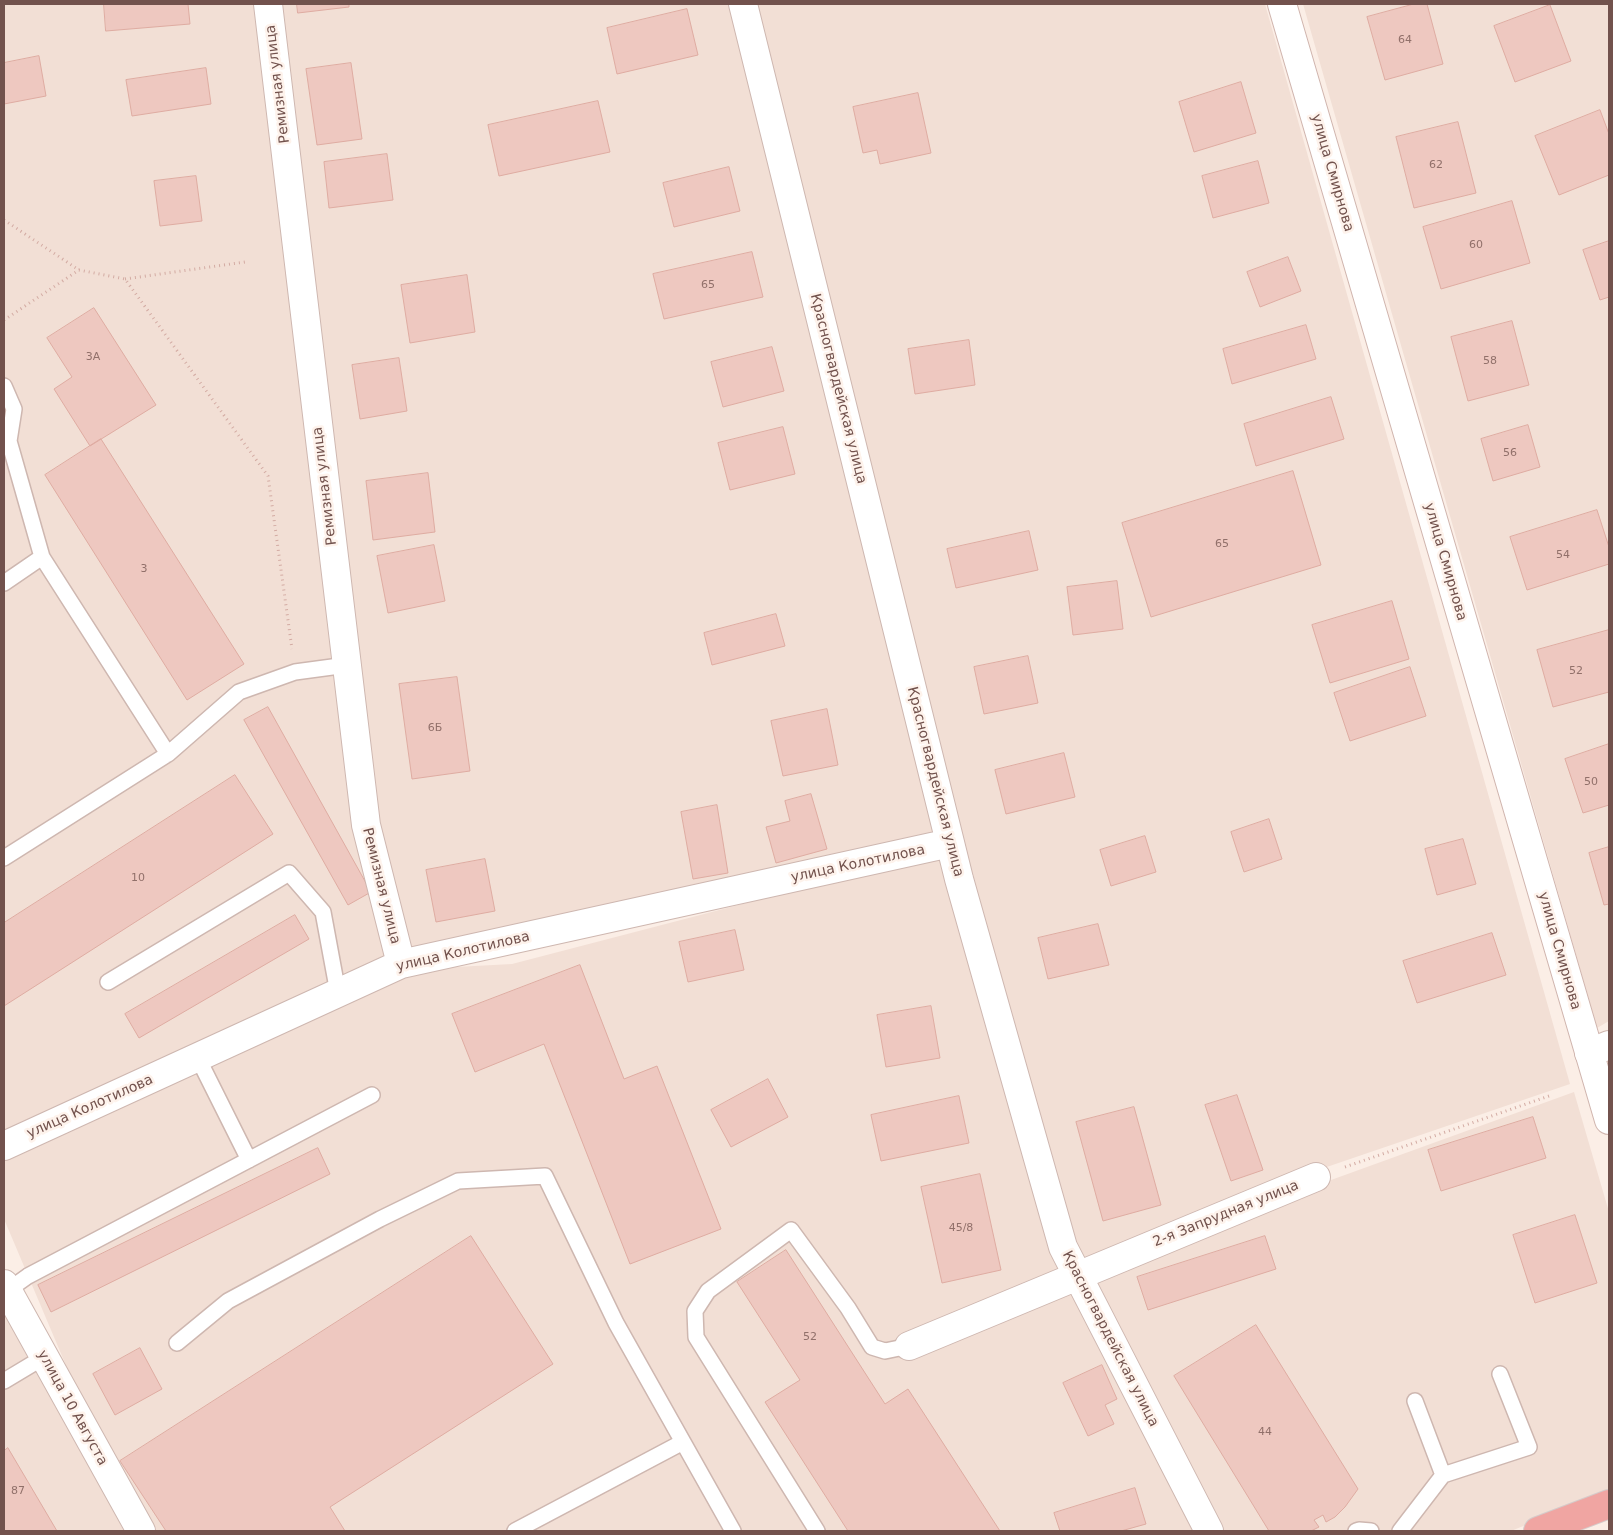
<!DOCTYPE html>
<meta charset="utf-8">
<style>
body{margin:0}
#map{position:relative;width:1613px;height:1535px;overflow:hidden;background:#fbeee6;font-family:"DejaVu Sans",sans-serif}
canvas{display:block}
.frame{position:absolute;inset:0;border:5px solid #72524d;pointer-events:none}
</style>
<div id="map">
<canvas width="1613" height="1535"></canvas>
<div class="frame"></div>
</div>
<script>
const context = document.querySelector('canvas').getContext('2d');
context.lineJoin = 'round';
function fill(path, color) {
  context.fillStyle = color;
  context.fill(path, 'evenodd');
}
function trace(path, color, width, dash) {
  context.strokeStyle = color;
  context.lineWidth = width;
  context.lineCap = dash ? 'butt' : 'round';
  context.setLineDash(dash || []);
  context.stroke(path);
}
function label(font, color, halo, rows, align = 'center') {
  context.font = font + ' "DejaVu Sans",sans-serif';
  context.lineWidth = 5;
  context.setLineDash([]);
  context.textBaseline = 'middle';
  context.strokeStyle = halo;
  context.fillStyle = color;
  for (const [text, x, y, turn = 0] of rows) {
    context.save();
    context.translate(x, y);
    context.rotate((+turn || 0) * Math.PI / 180);
    context.textAlign = isNaN(turn) ? turn : align;
    if (halo) context.strokeText(text, 0, 0);
    context.fillText(text, 0, 0);
    context.restore();
  }
}
fill(new Path2D(`
 M4 4H263L394 961 4 1139Z
 M274 4H738L941 841 691 909 510 955 404 960 372 825Z
 M749 4H1265L1570 1084 1315 1171 1087 1268 1068 1245 1005 1032Z
 M1303 4H1609V1021L1597 1028Z
 M946 851 1079 1288 1201 1531H153L101 1448 4 1219V1151L400 970 512 964Z
 M1574 1092 1609 1212V1491L1511 1531H1217L1089 1274 1320 1184Z
 M4 1294 124 1531H4Z`), '#f2dfd5');
const building = new Path2D(`
 M104 4H188L190 24 106 31Z
 M297 4H349V7L298 13Z
 M1414 4H1427L1443 64 1385 80 1367 17Z
 M1550 5 1571 61 1515 82 1494 26Z
 M687 9 698 55 617 74 607 28Z
 M39 56 46 96 4 104V63Z
 M351 63 362 139 317 145 306 69Z
 M206 68 211 104 132 116 126 80Z
 M1241 82 1256 133 1194 152 1179 102Z
 M918 93 931 153 880 164 877 150 863 153 853 107Z
 M598 101 610 152 499 176 488 125Z
 M1600 110 1609 134V175L1559 195 1535 136Z
 M1458 122 1476 193 1414 208 1396 137Z
 M387 154 393 200 329 208 324 162Z
 M1258 161 1269 203 1213 218 1202 176Z
 M729 167 740 211 674 227 663 183Z
 M196 176 202 221 160 226 154 181Z
 M1512 201 1530 263 1441 289 1423 227Z
 M1609 241V297L1600 300 1583 250Z
 M752 252 763 297 664 319 653 274Z
 M1288 257 1301 291 1260 307 1247 272Z
 M467 275 475 332 410 343 401 285Z
 M94 308 156 405 90 446 54 389 72 377 47 338Z
 M1512 321 1529 385 1468 401 1451 337Z
 M1306 325 1316 359 1232 384 1223 349Z
 M969 340 975 385 915 394 908 349Z
 M772 347 784 391 723 407 711 362Z
 M399 358 407 411 360 419 352 365Z
 M1331 397 1344 439 1256 466 1244 424Z
 M1528 425 1540 467 1493 481 1481 439Z
 M783 427 795 474 730 490 718 443Z
 M101 439 244 664 187 700 45 475Z
 M1293 471 1321 565 1151 617 1122 523Z
 M428 473 435 532 373 540 366 481Z
 M1597 510 1609 547V564L1527 590 1510 537Z
 M1029 531 1038 570 956 588 947 549Z
 M434 545 445 601 388 613 377 556Z
 M1117 581 1123 629 1073 635 1067 587Z
 M1392 601 1409 659 1330 683 1312 625Z
 M776 614 785 646 712 665 704 633Z
 M1609 630V692L1553 707 1537 650Z
 M1028 656 1038 703 984 714 974 667Z
 M1410 667 1426 716 1350 741 1334 693Z
 M457 677 470 771 412 779 399 684Z
 M268 707 371 892 348 905 244 720Z
 M827 709 838 765 783 776 771 721Z
 M1609 744V805L1583 813 1565 759Z
 M1064 753 1075 797 1006 814 995 770Z
 M235 775 273 834 4 1006V923Z
 M811 794 827 849 776 863 766 827 790 821 785 801Z
 M717 805 728 873 693 879 681 812Z
 M1269 819 1282 859 1244 872 1231 832Z
 M1145 836 1156 872 1111 886 1100 850Z
 M1463 839 1476 884 1437 895 1425 849Z
 M1609 847V904L1604 905 1589 853Z
 M485 859 495 911 436 922 426 870Z
 M295 915 309 939 139 1038 125 1014Z
 M1098 924 1109 965 1048 979 1038 938Z
 M735 930 744 970 688 982 679 942Z
 M1492 933 1506 975 1417 1003 1403 961Z
 M580 965 624 1079 657 1066 721 1229 630 1264 544 1044 475 1072 452 1014Z
 M931 1006 940 1058 886 1067 877 1015Z
 M768 1079 788 1117 731 1147 711 1110Z
 M1237 1095 1263 1170 1231 1181 1205 1105Z
 M959 1096 969 1143 881 1161 871 1115Z
 M1134 1107 1161 1205 1103 1221 1076 1122Z
 M1533 1117 1546 1158 1441 1191 1428 1150Z
 M318 1148 330 1174 51 1312 38 1285Z
 M980 1174 1001 1270 942 1283 921 1187Z
 M1575 1215 1597 1283 1535 1303 1513 1235Z
 M471 1236 553 1364 330 1507 345 1531H166L120 1461Z
 M1265 1236 1276 1269 1148 1310 1137 1277Z
 M786 1250 885 1404 908 1389 1000 1531H848L765 1402 800 1380 737 1282Z
 M1256 1325 1358 1489 1345 1507 1335 1517 1326 1522 1323 1515 1314 1520 1319 1527 1311 1531H1269L1174 1376Z
 M140 1348 162 1389 115 1415 93 1374Z
 M1102 1365 1117 1399 1105 1405 1114 1424 1088 1436 1063 1383Z
 M8 1448 57 1531H4V1451Z
 M1135 1488 1146 1524 1121 1531H1060L1054 1513Z`);
fill(building, '#eec8c0');
trace(building, '#dfaca2', 1);
const lane = new Path2D(`
 M4 386 14 409 9 441 42 557
 M4 583 42 557 168 754 4 858
 M168 754 239 692 295 672 347 665
 M108 982 289 873 323 912 338 993
 M198 1058 249 1160
 M7 1291 28 1276 372 1095
 M177 1343 228 1301 380 1219 458 1181 545 1176 616 1323 733 1531
 M4 1381 44 1357
 M1443 1475 1529 1447 1500 1374
 M515 1531 683 1442
 M817 1531 696 1337 695 1311 708 1291 791 1230 848 1308 872 1347 885 1351 909 1346
 M1356 1531 1359 1530 1371 1531
 M1400 1531 1443 1475 1415 1401`);
const street = new Path2D(`
 M268 4 366 825 401 964
 M743 4 959 879 1063 1247 1209 1531
 M1589 1053 1609 1045
 M4 1146 401 964 950 843
 M4 1284 141 1531
 M909 1346 1316 1177`);
const secondary = new Path2D(`
 M1282 4 1609 1120`);
const highway = new Path2D(`
 M1538 1531 1609 1504`);
trace(lane, '#ceb7b0', 18);
trace(street, '#ceb7b0', 30);
trace(secondary, '#d0b5ae', 30);
trace(highway, '#d5cbca', 30);
trace(new Path2D(`
 M4 220 79 270
 M125 279 245 262
 M4 320 79 270 125 279 268 476 292 649
 M1345 1167 1549 1096`), '#d3aba3', 3, [1, 4]);
trace(lane, '#fff', 15);
trace(street, '#fff', 28);
trace(secondary, '#fff', 28);
trace(highway, '#f0a5a2', 28);
label('11px', '#91706a', null, [
 ["64",1405,40],
 ["62",1436,165],
 ["60",1476,245],
 ["65",708,285],
 ["3А",93,357],
 ["58",1490,361],
 ["56",1510,453],
 ["65",1222,544],
 ["54",1563,555],
 ["3",144,569],
 ["52",1576,671],
 ["6Б",435,728],
 ["50",1591,782],
 ["10",138,878],
 ["45/8",961,1228],
 ["52",810,1337],
 ["44",1265,1432],
 ["87",18,1491]
]);
label('14px', '#72524d', '#fef3ec', [
 ["Ремизная улица",278,84,-97],
 ["улица Смирнова",1332,173,74],
 ["Красногвардейская улица",838,389,76],
 ["Ремизная улица",325,486,-97],
 ["улица Смирнова",1445,562,74],
 ["Красногвардейская улица",935,782,76],
 ["улица Колотилова",858,864,-12],
 ["Ремизная улица",381,886,76],
 ["улица Смирнова",1559,951,74],
 ["улица Колотилова",463,952,-13],
 ["улица Колотилова",90,1107,-24],
 ["2-я Запрудная улица",1226,1214,-22],
 ["Красногвардейская улица",1110,1339,63],
 ["улица 10 Августа",72,1408,61]
]);
</script>
